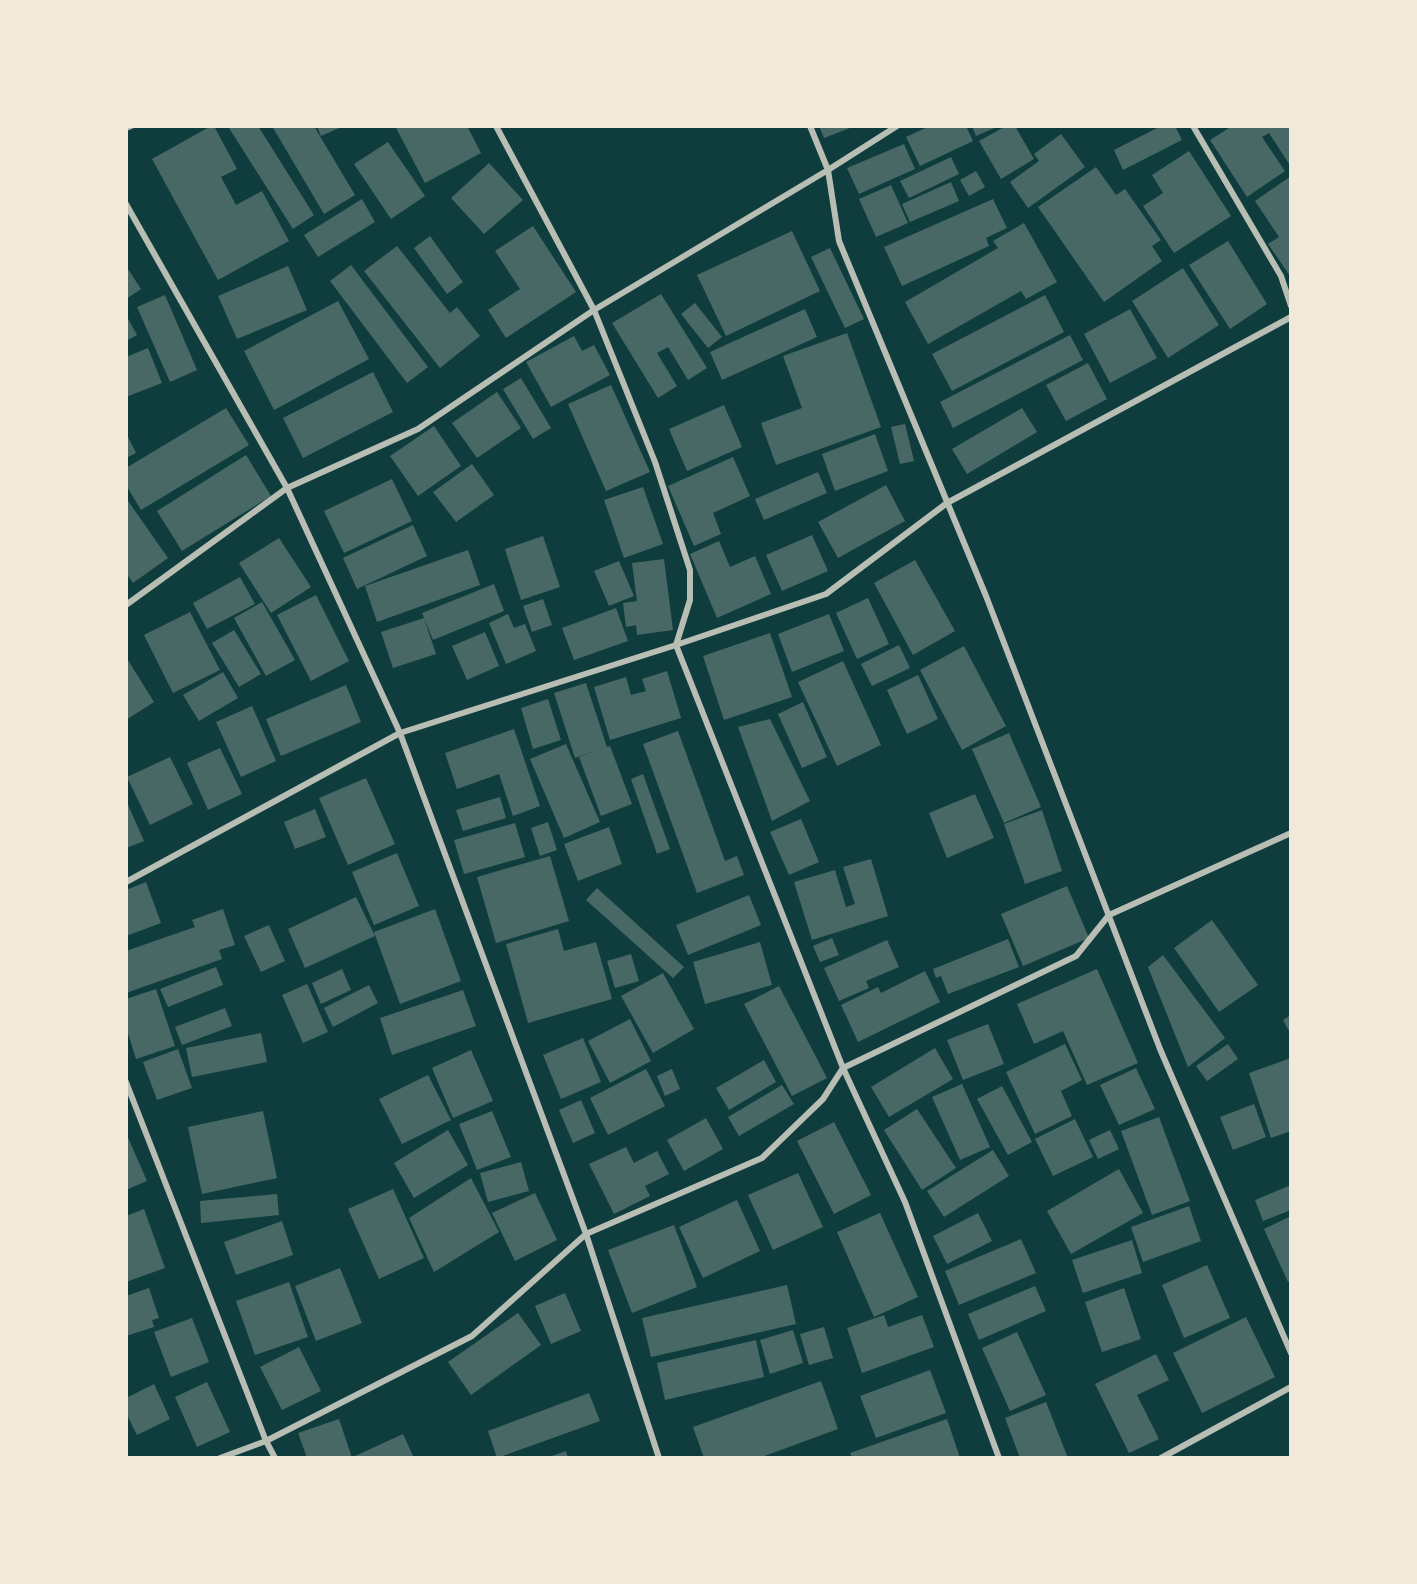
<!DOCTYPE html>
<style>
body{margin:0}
#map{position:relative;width:1417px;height:1584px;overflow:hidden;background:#0f3d3e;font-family:"DM Sans",sans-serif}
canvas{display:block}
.frame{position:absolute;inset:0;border:128px solid #f1e9da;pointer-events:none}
</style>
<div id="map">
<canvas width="1417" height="1584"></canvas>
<div class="frame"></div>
</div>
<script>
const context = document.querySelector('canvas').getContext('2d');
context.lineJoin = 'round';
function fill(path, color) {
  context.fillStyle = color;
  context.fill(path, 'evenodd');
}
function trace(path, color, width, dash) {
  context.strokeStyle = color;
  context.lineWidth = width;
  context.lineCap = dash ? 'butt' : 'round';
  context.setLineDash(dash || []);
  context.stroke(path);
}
fill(new Path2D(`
 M211 126H214L237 169 221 177 236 205 262 191 289 241 218 280 152 159Z
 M232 126H258L314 215 293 229 229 128Z
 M272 126H314L355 195 324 214Z
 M317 126H344L321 136Z
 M395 126H467L481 153 425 183Z
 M819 126H855L824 138Z
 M930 126H966L973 141 920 166 906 137Z
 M972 126H999L976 136Z
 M1006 126H1015L1034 159 1001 179 979 141Z
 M1161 126H1175L1182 140 1123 170 1114 150Z
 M1232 126H1291V167L1269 133 1262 137 1285 171 1247 197 1210 140Z
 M1061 134 1085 167 1028 208 1010 182 1039 161 1034 154Z
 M388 142 425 196 391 219 354 164Z
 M904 144 915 169 859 194 847 168Z
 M1189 151 1231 216 1174 253 1143 206 1163 193 1152 175Z
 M951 157 959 174 909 198 900 181Z
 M489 163 523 200 484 234 451 198Z
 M1096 167 1116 195 1125 189 1161 240 1152 246 1162 261 1104 302 1038 207Z
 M976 171 985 187 969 196 960 180Z
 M1291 176V275L1290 276 1268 244 1279 237 1255 201Z
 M951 182 959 201 910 222 902 204Z
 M891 185 908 223 876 237 859 199Z
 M362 199 375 222 318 257 304 235Z
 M993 199 1007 228 986 238 989 246 902 286 884 247Z
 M1024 223 1057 282 1026 299 1021 291 928 344 905 302 998 248 993 241Z
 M533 226 576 292 506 338 488 310 520 289 495 251Z
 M792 231 820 291 726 336 697 275Z
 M430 236 463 282 447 294 414 248Z
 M1228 241 1267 304 1230 329 1189 265Z
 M397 246 450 313 457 307 480 336 440 368 364 271Z
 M830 248 864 319 845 328 811 257Z
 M351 265 428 367 407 383 330 281Z
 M126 266 141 289 126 299Z
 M288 266 307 310 237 339 218 296Z
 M1183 268 1219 325 1168 358 1132 301Z
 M661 294 707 368 688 380 668 347 657 353 677 386 658 398 612 323Z
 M165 295 197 370 170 382 137 307Z
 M1045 295 1064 332 952 391 932 354Z
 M338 301 369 359 274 410 244 351Z
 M695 303 722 337 708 348 681 314Z
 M805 309 817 337 722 380 710 352Z
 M1130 309 1157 358 1110 383 1084 334Z
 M126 315 137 335 126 341Z
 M847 333 881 427 776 465 761 423 802 408 783 356Z
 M1070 335 1083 360 953 428 940 402Z
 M574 336 582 351 594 345 610 375 551 407 526 362Z
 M148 348 162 383 126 397V357Z
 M1088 363 1107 399 1066 421 1046 385Z
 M373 372 393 412 303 458 283 418Z
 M521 378 551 428 533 439 503 389Z
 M611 385 650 472 606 491 568 404Z
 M497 392 521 428 477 458 452 423Z
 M724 405 742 447 687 471 669 429Z
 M226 408 249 445 141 510 126 485V468Z
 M1022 408 1037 432 967 474 952 449Z
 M905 424 914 461 900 464 891 427Z
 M434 426 461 466 418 496 390 456Z
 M126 433 136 453 126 458Z
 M875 434 888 471 835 491 822 454Z
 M246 455 271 496 182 551 157 511Z
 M733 457 750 496 713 513 721 534 694 546 668 486Z
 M472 464 494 495 456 522 433 492Z
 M818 472 827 493 764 520 755 499Z
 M392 479 412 521 344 553 324 511Z
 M886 485 905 521 838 558 818 522Z
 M643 487 663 544 624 558 604 500Z
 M126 498 168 558 133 583 126 573Z
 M413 525 427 556 357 589 343 558Z
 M812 535 828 571 782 591 766 555Z
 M543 536 560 587 521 600 505 549Z
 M279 538 311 587 271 613 239 563Z
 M719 541 730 567 755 556 771 594 717 618 690 554Z
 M468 550 480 585 377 622 365 586Z
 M664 559 673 630 637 635 636 625 626 627 623 603 637 601 632 563Z
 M915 560 955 631 913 655 874 583Z
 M619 561 634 596 609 606 594 571Z
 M240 577 255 604 207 629 193 603Z
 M494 584 504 611 433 640 422 613Z
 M316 595 349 661 311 681 277 615Z
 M868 598 889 644 857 659 836 613Z
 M543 599 552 625 532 632 523 606Z
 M262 602 295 660 266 676 234 618Z
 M616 608 628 641 574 660 562 628Z
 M190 612 220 670 173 693 144 635Z
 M508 614 514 628 525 624 536 651 506 664 489 623Z
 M829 614 844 651 792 672 778 634Z
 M424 618 436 654 393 668 381 632Z
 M234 630 261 674 239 687 212 643Z
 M485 632 499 666 467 680 452 646Z
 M770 633 792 697 724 720 703 656Z
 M899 645 910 668 872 686 861 664Z
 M964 646 1006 726 962 750 920 670Z
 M126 657 154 702 126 720Z
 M843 661 881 745 837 766 798 682Z
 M667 671 681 718 610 740 594 687 626 677 631 695 646 691 642 679Z
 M223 672 238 698 199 721 183 695Z
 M918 675 938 719 907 734 887 690Z
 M586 683 607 747 610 746 632 804 601 816 579 757 599 749 575 758 554 693Z
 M346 685 361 722 281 756 266 719Z
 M548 699 561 740 533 749 521 708Z
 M803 702 827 757 802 768 778 714Z
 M252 706 276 761 241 777 216 722Z
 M770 719 810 801 772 821 738 727Z
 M514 729 540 806 513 816 499 774 457 789 445 753Z
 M678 731 725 861 737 856 744 875 697 893 643 744Z
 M1009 733 1041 807 1004 823 972 749Z
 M566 744 600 822 564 838 530 759Z
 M220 748 242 794 208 810 187 763Z
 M170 757 193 804 150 825 127 777Z
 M643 774 670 849 657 854 631 779Z
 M366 778 395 844 348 865 319 798Z
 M975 794 994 838 947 858 929 813Z
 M500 797 506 818 463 831 456 810Z
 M126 800 144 841 126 848Z
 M315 809 326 837 295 849 284 822Z
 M1042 810 1062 871 1025 884 1004 824Z
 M801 819 819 862 789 875 770 832Z
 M548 822 557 850 540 856 531 828Z
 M515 823 525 857 464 874 454 840Z
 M609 827 622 864 578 881 564 844Z
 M397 853 419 906 374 925 352 872Z
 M550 856 569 921 496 943 477 877Z
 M871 859 888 916 812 940 794 882 835 870 846 907 855 904 843 867Z
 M146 882 161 923 126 936V890Z
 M1067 886 1089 938 1023 966 1001 914Z
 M597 888 684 967 673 978 586 900Z
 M749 895 761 925 688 955 676 925Z
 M356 897 375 936 305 968 288 929Z
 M223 909 235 945 219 950 222 959 126 993V951L195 927 192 920Z
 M435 909 461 981 400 1004 374 932Z
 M1212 920 1258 985 1219 1012 1174 948Z
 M269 925 285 961 261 972 244 936Z
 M558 929 564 951 596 942 612 999 528 1023 506 944Z
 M832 938 839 955 820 962 813 946Z
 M1008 939 1019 967 948 994 941 976 936 978 933 969Z
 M887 940 899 967 866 981 869 988 839 1001 824 968Z
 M760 942 772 985 705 1004 693 962Z
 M631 954 639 981 615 988 607 961Z
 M1163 955 1225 1038 1188 1067 1148 967Z
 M216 967 223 985 168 1007 160 989Z
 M342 969 351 990 321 1004 312 983Z
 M1097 969 1138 1063 1087 1085 1063 1031 1034 1044 1017 1004Z
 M925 971 940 1002 858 1042 841 1005 878 987 881 993Z
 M663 973 694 1029 653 1053 621 996Z
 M307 984 328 1032 303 1043 282 995Z
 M369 985 378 1003 333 1027 324 1008Z
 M779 986 827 1078 792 1096 744 1004Z
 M156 989 175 1046 136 1059 126 1027V999Z
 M463 990 476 1026 392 1055 380 1018Z
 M225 1008 232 1026 182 1045 175 1027Z
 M1291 1015V1035L1283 1020Z
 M630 1019 651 1061 610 1083 588 1041Z
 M988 1024 1004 1064 963 1080 947 1040Z
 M261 1033 267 1062 192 1077 186 1048Z
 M583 1038 601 1082 561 1099 543 1055Z
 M1065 1044 1082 1080 1061 1091 1072 1116 1035 1134 1006 1072Z
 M1228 1044 1238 1059 1207 1081 1196 1066Z
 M935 1048 953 1079 889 1117 871 1087Z
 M178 1049 192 1088 157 1100 143 1062Z
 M471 1050 493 1101 453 1118 432 1068Z
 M1291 1058V1131L1271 1138 1249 1073Z
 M764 1060 776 1082 729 1110 716 1088Z
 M1136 1068 1155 1109 1119 1125 1100 1085Z
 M646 1069 665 1106 608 1135 590 1098Z
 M672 1069 680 1089 665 1096 657 1076Z
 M428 1075 451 1120 402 1144 379 1099Z
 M962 1084 990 1147 960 1160 932 1097Z
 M782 1085 794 1104 739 1136 728 1117Z
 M1002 1086 1032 1142 1008 1155 977 1099Z
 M581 1100 595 1133 573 1143 559 1110Z
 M1254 1104 1266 1137 1233 1150 1220 1117Z
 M917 1109 956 1168 922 1190 884 1130Z
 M263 1111 277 1178 202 1194 188 1127Z
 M492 1111 511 1157 477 1170 459 1124Z
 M1159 1117 1190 1201 1152 1215 1121 1131Z
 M706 1118 723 1149 684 1171 667 1140Z
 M1075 1119 1093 1157 1053 1176 1035 1139Z
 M834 1122 871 1195 834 1214 797 1141Z
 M448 1130 468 1165 414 1198 394 1163Z
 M1110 1130 1119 1149 1098 1159 1089 1140Z
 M126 1133 147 1181 126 1190Z
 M626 1147 634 1163 657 1151 669 1174 645 1186 650 1196 614 1214 589 1164Z
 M993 1150 1009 1176 944 1217 927 1191Z
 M521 1162 529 1191 488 1202 480 1173Z
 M1119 1169 1143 1213 1071 1254 1047 1211Z
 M798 1173 823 1227 773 1250 748 1195Z
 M471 1178 499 1232 434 1272 409 1218Z
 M1291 1185V1210L1263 1221 1255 1200Z
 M393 1189 424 1258 379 1279 348 1209Z
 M535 1193 557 1240 515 1261 492 1213Z
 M277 1194 279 1215 201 1223 200 1201Z
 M737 1200 760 1251 703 1278 679 1227Z
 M1189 1206 1201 1241 1143 1262 1131 1227Z
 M144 1209 165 1268 126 1282V1216Z
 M880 1213 918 1297 874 1317 837 1232Z
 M978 1213 992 1241 947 1264 933 1236Z
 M1291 1216V1280L1288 1282 1264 1229Z
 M282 1221 293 1255 236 1275 224 1242Z
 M674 1225 697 1287 632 1313 608 1250Z
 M1021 1239 1036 1273 959 1305 945 1271Z
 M1132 1240 1142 1273 1083 1293 1072 1260Z
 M1207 1265 1230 1318 1184 1338 1162 1285Z
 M340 1268 362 1323 316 1341 295 1286Z
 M289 1282 308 1337 255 1355 236 1301Z
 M787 1285 796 1324 651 1357 642 1318Z
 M1035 1286 1046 1311 979 1340 968 1314Z
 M149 1288 159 1318 152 1320 154 1327 126 1336V1296Z
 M1124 1288 1141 1339 1102 1352 1085 1302Z
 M565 1293 581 1331 551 1344 535 1306Z
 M518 1313 541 1345 471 1395 448 1362Z
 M884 1315 888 1327 922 1315 934 1347 862 1373 847 1328Z
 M1246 1317 1275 1377 1202 1413 1173 1353Z
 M192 1318 209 1362 171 1377 154 1332Z
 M824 1327 833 1358 809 1365 800 1334Z
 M793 1330 803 1363 770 1374 760 1340Z
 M1017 1332 1046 1395 1010 1411 982 1348Z
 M756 1340 764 1377 665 1400 657 1363Z
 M299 1347 321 1391 282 1410 260 1367Z
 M1156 1354 1169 1380 1137 1395 1159 1439 1129 1453 1095 1384Z
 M930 1370 946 1413 876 1438 860 1396Z
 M821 1381 838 1429 759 1458H704L693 1427Z
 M207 1382 230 1432 197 1447 175 1397Z
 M154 1384 170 1419 137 1435 126 1413V1398Z
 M589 1393 600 1421 497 1458 488 1431Z
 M1046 1402 1068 1458H1020L1005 1418Z
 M339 1419 352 1458H307L298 1433Z
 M947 1419 960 1458H852L850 1453Z
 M403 1434 414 1458H356L355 1456Z
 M566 1451 568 1458H546Z`), '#486865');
trace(new Path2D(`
 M496 126 594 310 655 462 690 570V600L676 645 843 1068 905 1202 999 1458
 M810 126 828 170 839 241 986 596 1160 1049 1291 1353
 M1193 126 1281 276 1291 306
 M126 128 131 126
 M126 204 287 488 400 733 586 1234 659 1458
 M126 605 287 488 418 429 594 310 828 170 897 126
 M126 882 400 733 676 645 826 594 947 503 1291 317
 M126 1082 266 1441 275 1458
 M220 1458 266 1441 472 1336 586 1234 762 1158 823 1099 843 1068 1076 956 1109 915 1291 833
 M1161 1458 1291 1387`), '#b8beb3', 6);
</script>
